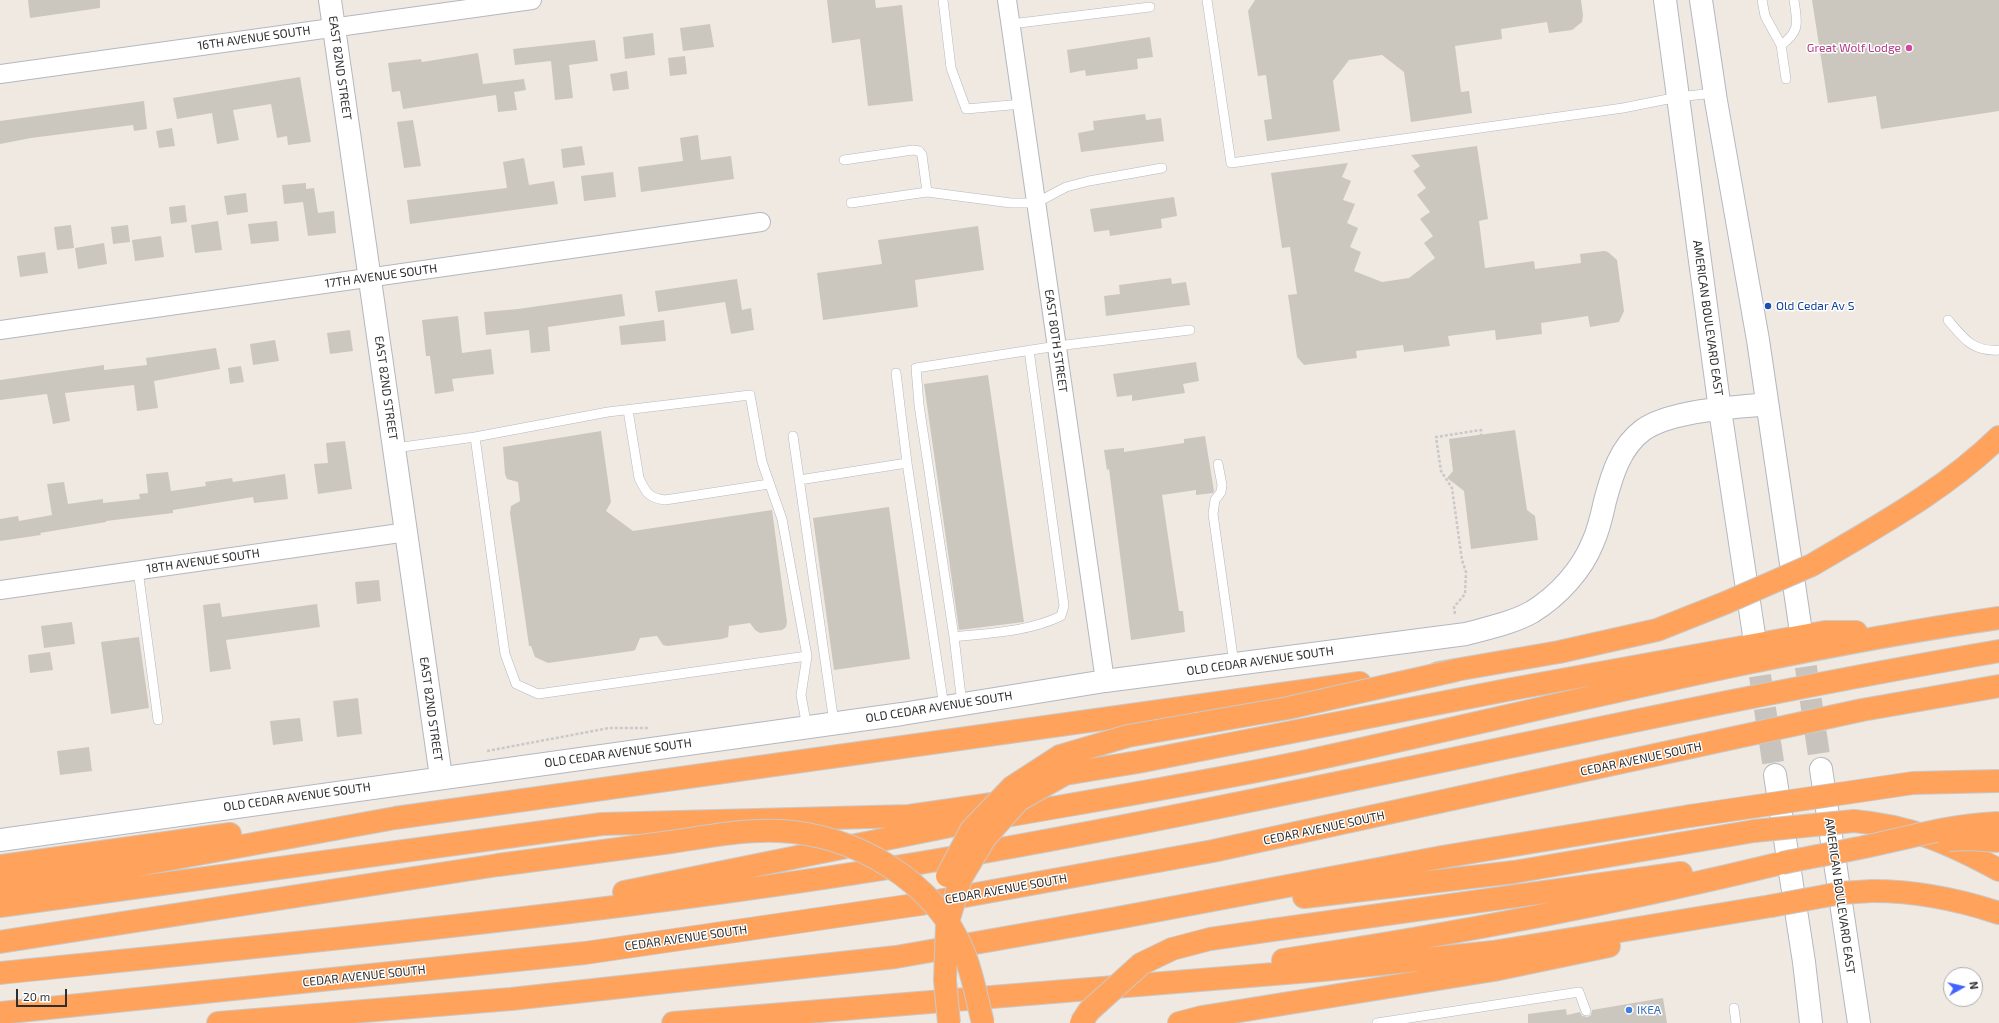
<!DOCTYPE html>
<style>
body{margin:0}
#map{position:relative;width:1999px;height:1023px;overflow:hidden;background:#efe9e1;font-family:"Exo 2",sans-serif}
canvas{display:block}
.north{position:absolute;left:1943px;top:967px;width:40px;height:40px;box-sizing:border-box;background:#fff;border:1px solid #ababab;border-radius:50%;rotate:82deg;font-size:11px;font-weight:700;line-height:16px;text-align:center;color:#2e2e2e}
.north::after{content:'';display:block;margin:auto;width:14px;height:18px;background:#4264fb;clip-path:polygon(50% 0,100% 100%,50% 72%,0 100%)}
.scale{position:absolute;left:16px;top:989px;width:51px;height:18px;box-sizing:border-box;border:2px solid #2e2e2e;border-top:0;padding-left:5px;font-size:12px;line-height:14px;white-space:nowrap;color:#2e2e2e;-webkit-text-stroke:3px #fff;paint-order:stroke}
</style>
<div id="map">
<canvas width="1999" height="1023"></canvas>
<div class="north">N</div>
<div class="scale">20 m</div>
</div>
<script>
const context = document.querySelector('canvas').getContext('2d');
context.lineJoin = 'round';
function fill(path, color) {
  context.fillStyle = color;
  context.fill(path, 'evenodd');
}
function trace(path, color, width, dash) {
  context.strokeStyle = color;
  context.lineWidth = width;
  context.lineCap = dash ? 'butt' : 'round';
  context.setLineDash(dash || []);
  context.stroke(path);
}
function label(font, color, halo, rows, align = 'center') {
  context.font = font + ' "Exo 2",sans-serif';
  context.lineWidth = 3;
  context.setLineDash([]);
  context.textBaseline = 'middle';
  context.strokeStyle = halo;
  context.fillStyle = color;
  for (const [text, x, y, turn = 0] of rows) {
    context.save();
    context.translate(x, y);
    context.rotate((+turn || 0) * Math.PI / 180);
    context.textAlign = isNaN(turn) ? turn : align;
    if (halo) context.strokeText(text, 0, 0);
    context.fillText(text, 0, 0);
    context.restore();
  }
}
fill(new Path2D(`
 M28 0H100V8L30 18Z
 M827 0H875L876 8 902 5 913 101 868 106 860 39 832 43Z
 M1255 0H1581L1583 15 1582 22 1572 30 1549 33 1547 22 1501 29 1502 39 1455 46 1461 92 1469 91 1472 113 1411 122 1404 72 1382 55 1349 60 1333 81 1340 131 1267 141 1264 120 1272 119 1266 75 1258 76 1248 11Z
 M1812 0H1999V111L1881 129 1876 96 1828 103Z
 M710 24 714 47 683 51 680 28Z
 M653 33 655 55 625 59 623 37Z
 M1150 37 1153 57 1137 59 1138 69 1086 76 1085 70 1070 73 1067 50Z
 M595 40 598 61 569 65 573 98 555 100 551 61 515 65 513 49Z
 M478 53 483 84 524 79 526 90 514 92 517 110 498 112 496 95 403 109 400 91 392 92 388 63 421 59 422 62Z
 M685 56 687 74 670 76 668 58Z
 M627 71 629 89 613 91 610 74Z
 M300 77 311 142 288 145 287 136 277 138 271 104 233 110 239 140 217 144 212 113 177 119 173 98Z
 M144 101 147 129 134 131 133 125 31 138 0 144V121Z
 M1145 114 1146 120 1161 118 1164 141 1081 152 1078 133 1094 130 1093 121Z
 M413 120 421 166 404 168 397 122Z
 M172 128 175 146 159 148 156 131Z
 M698 135 701 160 731 156 734 179 641 192 638 167 683 161 680 138Z
 M582 146 585 165 563 168 561 149Z
 M1477 146 1488 219 1479 221 1485 268 1534 261 1535 269 1581 263 1580 254 1604 251 1608 252 1617 260 1624 311 1619 322 1590 327 1588 316 1541 323 1542 334 1496 340 1495 330 1448 336 1450 346 1404 352 1403 345 1356 351 1357 358 1304 365 1297 357 1288 295 1297 294 1290 247 1282 248 1271 173 1348 163 1342 177 1351 181 1343 200 1355 204 1347 223 1358 228 1350 247 1361 252 1354 271 1382 282 1409 278 1435 258 1424 243 1433 236 1420 219 1430 212 1417 195 1426 188 1413 171 1420 166 1411 155Z
 M524 158 529 185 554 181 558 204 410 224 407 200 507 188 503 162Z
 M613 172 616 197 584 201 581 176Z
 M306 183V189L314 188 318 213 334 211 336 233 308 236 303 202 284 204 282 185Z
 M246 193 248 212 227 215 224 196Z
 M1174 197 1177 216 1161 219 1162 228 1110 236 1109 230 1094 232 1090 209Z
 M185 205 187 222 171 224 169 207Z
 M218 221 222 250 195 253 191 225Z
 M277 221 279 241 251 244 248 224Z
 M71 225 74 248 57 250 54 227Z
 M128 225 130 242 113 244 111 227Z
 M978 226 984 270 915 280 918 307 823 320 817 273 882 264 878 240Z
 M161 236 164 257 135 261 132 240Z
 M104 243 107 264 78 269 75 248Z
 M45 252 48 273 20 277 17 256Z
 M1171 278 1172 284 1186 282 1190 305 1106 316 1104 296 1120 294 1119 285Z
 M737 279 742 310 751 308 754 330 731 334 725 302 658 312 655 291Z
 M622 294 625 316 548 327 550 351 531 353 529 330 486 335 484 312 518 309Z
 M458 316 462 353 491 349 494 374 452 379 454 391 435 394 430 356H426L422 320Z
 M664 320 666 341 621 345 619 326Z
 M350 330 353 351 330 354 327 333Z
 M275 340 279 361 253 365 250 344Z
 M216 348 220 369 154 381 158 408 137 411 134 385 65 393 70 421 53 424 47 394 0 400V380L104 365V370L147 365 146 358Z
 M1196 362 1199 381 1183 384 1185 393 1132 401V395L1117 397 1113 374Z
 M241 366 244 382 230 384 228 368Z
 M988 375 1024 622 959 630 924 384Z
 M1515 430 1527 510 1535 516 1538 540 1471 549 1464 491 1447 478 1453 471 1449 439Z
 M601 431 611 502 606 511 633 531 772 510 787 622 786 627 782 630 760 633 755 630 750 623 729 626 728 637 722 639 667 646 663 645 657 636 640 638 635 650 632 651 548 663 535 657 531 646H529L510 513 511 506 520 501 518 482 507 479 505 474 503 447Z
 M1205 436 1214 491 1213 493 1196 495V490L1162 495 1179 611H1183L1185 632 1131 640 1109 469 1107 470 1104 450 1124 448V452L1184 443V439Z
 M345 441 352 489 318 494 314 464 328 463 326 443Z
 M168 472 171 491 206 486 205 482 232 478 233 482 285 474 288 499 254 503 253 497 173 510V513L106 521V522L40 533 41 535 0 541V519L18 516 19 521 52 515 47 484 64 482 68 504 103 499V503L140 499 139 494 148 493 146 474Z
 M889 507 910 659 834 670 813 518Z
 M379 580 381 601 357 604 355 582Z
 M220 603 222 617 317 604 320 627 226 640 231 669 210 672 203 605Z
 M72 622 75 644 44 648 41 626Z
 M139 637 149 708 111 714 101 642Z
 M50 652 53 670 30 673 28 655Z
 M358 698 362 734 337 737 333 701Z
 M300 718 303 741 273 745 270 721Z
 M89 747 92 771 60 775 57 751Z
 M1663 998 1667 1023H1528V1014L1566 1009 1567 1015 1580 1012 1582 1016 1588 1017 1591 1015 1592 1010Z`), '#cbc7bf');
trace(new Path2D(`
 M1801 634 1821 769
 M1755 643 1775 775`), '#c8c4bd', 22, [22, 11]);
const lane = new Path2D(`
 M943 0 951 68 966 109 1022 104
 M1207 0 1231 163 1623 108 1678 97 1714 93
 M1762 0 1765 16 1781 45 1786 79
 M1011 24 1150 7
 M1781 45C1801 31 1797 22 1794 0
 M844 160 913 150 919 151 922 155 927 192
 M851 203 927 192 1011 203H1036L1066 187 1089 181 1162 168
 M1948 320C1964 339 1973 352 1999 350
 M896 373 907 463 944 707
 M628 410 639 478C646 493 649 498 665 500L769 484
 M793 436 834 723
 M475 437 505 654 516 684 538 694 807 656
 M395 448 475 437 608 412 750 395 762 462 782 519 807 656 801 695 807 727
 M1218 464 1222 485 1221 492 1215 500 1213 514 1234 664
 M799 480 907 463
 M138 570 158 720
 M954 637C989 633 1028 632 1061 616L1064 606 1029 350
 M962 704 954 637 919 405 916 368 1057 346 1190 330
 M1734 1008 1736 1023
 M1377 1023 1579 992 1586 1011`);
const street = new Path2D(`
 M1007 0 1105 681
 M0 74 532 0
 M0 330 761 222
 M0 590 407 532`);
const secondary = new Path2D(`
 M330 0 441 777
 M1665 0 1720 410 1754 635
 M1701 0 1716 101 1758 340 1800 625
 M1821 769 1859 1023
 M1775 775 1804 962 1811 1023
 M0 840 902 714 1105 681 1466 634C1488 628 1512 623 1532 612 1558 596 1582 570 1593 542 1599 529 1602 515 1605 501 1612 475 1620 447 1643 430 1671 410 1733 408 1767 404`);
const highway = new Path2D(`
 M1812 565C1876 527 1945 490 1999 437
 M1438 673 1559 652 1657 630 1725 603
 M1512 689 1825 632H1856
 M1854 821C1911 826 1949 843 1999 870
 M0 866 230 834
 M0 888 94 873 395 818 1360 683
 M1872 891C1916 891 1957 899 1999 913
 M624 892C734 870 845 847 955 825 1071 804 1187 786 1302 762 1534 712 1764 652 1999 618
 M1304 897 1514 872 1754 831
 M0 906 602 824 909 816 999 803
 M1272 930 1681 873
 M0 942 498 865
 M1283 960C1450 935 1617 903 1782 863
 M0 973C307 942 615 913 920 863 1282 802 1638 713 1999 651
 M0 1013 585 953 921 904 1213 851 1862 710 1999 686
 M218 1023 511 999 896 957 1112 919 1442 857 1690 816
 M673 1023 1323 970 1493 952 1771 906
 M1179 1023 1202 1017 1494 970 1609 946`);
trace(lane, '#b4b7c1', 10);
trace(street, '#b4b7c1', 20);
trace(secondary, '#b4b7c1', 24);
trace(highway, '#c9c9c9', 24);
trace(new Path2D(`
 M1455 614 1454 607 1465 594 1466 572 1462 560 1452 488 1441 471 1436 437 1481 430V435
 M487 751 609 728H648`), '#c9c9c9', 2.5, [3, 2]);
trace(lane, '#fff', 9);
trace(street, '#fff', 18);
trace(secondary, '#fff', 22);
trace(highway, '#ffa35c', 22);
const highwayBridge = new Path2D(`
 M1725 603 1812 565
 M1690 816 1913 783 1999 781
 M1754 831 1854 821
 M1949 840 1968 839 1999 841
 M1782 863C1811 857 1840 852 1869 846 1915 836 1952 825 1999 823
 M498 865C555 857 613 850 671 842 706 837 745 829 779 831 855 834 935 881 964 953 973 975 977 1000 983 1023
 M947 876 971 830 1012 787 1060 756 1128 736 1288 708 1457 670
 M1771 906 1841 893 1872 891
 M949 1023 945 980 947 925 961 878 985 838 1019 800 1065 774 1138 762 1512 689
 M1081 1023 1089 1011 1141 964 1172 949 1210 939 1272 930`);
trace(highwayBridge, '#c9c9c9', 24, []);
trace(highwayBridge, '#ffa35c', 22);
for (const [x, y, r, color] of [
 [1909,48,4,"#d1479c"],
 [1768,306,4,"#1a4fb4"],
 [1629,1010,4,"#3f7fe0"]
]) {
  const dot = new Path2D();
  dot.arc(x, y, r, 0, 2 * Math.PI);
  context.fillStyle = color;
  context.fill(dot);
  trace(dot, '#fff', 1.5);
}
label('12px', '#2e2e2e', '#fff', [
 ["16TH AVENUE SOUTH",254,38,-8],
 ["EAST 82ND STREET",340,68,82],
 ["17TH AVENUE SOUTH",381,276,-8],
 ["AMERICAN BOULEVARD EAST",1708,318,82],
 ["EAST 80TH STREET",1056,341,82],
 ["EAST 82ND STREET",386,388,82],
 ["18TH AVENUE SOUTH",203,561,-8],
 ["OLD CEDAR AVENUE SOUTH",1260,661,-8],
 ["OLD CEDAR AVENUE SOUTH",939,707,-9],
 ["EAST 82ND STREET",431,709,82],
 ["OLD CEDAR AVENUE SOUTH",618,753,-8],
 ["CEDAR AVENUE SOUTH",1641,759,-12],
 ["OLD CEDAR AVENUE SOUTH",297,797,-8],
 ["CEDAR AVENUE SOUTH",1324,828,-12],
 ["CEDAR AVENUE SOUTH",1006,889,-10],
 ["AMERICAN BOULEVARD EAST",1840,896,82],
 ["CEDAR AVENUE SOUTH",686,938,-8],
 ["CEDAR AVENUE SOUTH",364,976,-6]
]);
label('12px', '#b23c85', '#fff', [
 ["Great Wolf Lodge",1901,48]
], 'right');
label('12px', '#164399', '#fff', [
 ["Old Cedar Av S",1776,306]
], 'left');
label('12px', '#366cbe', '#fff', [
 ["IKEA",1637,1010]
], 'left');
</script>
